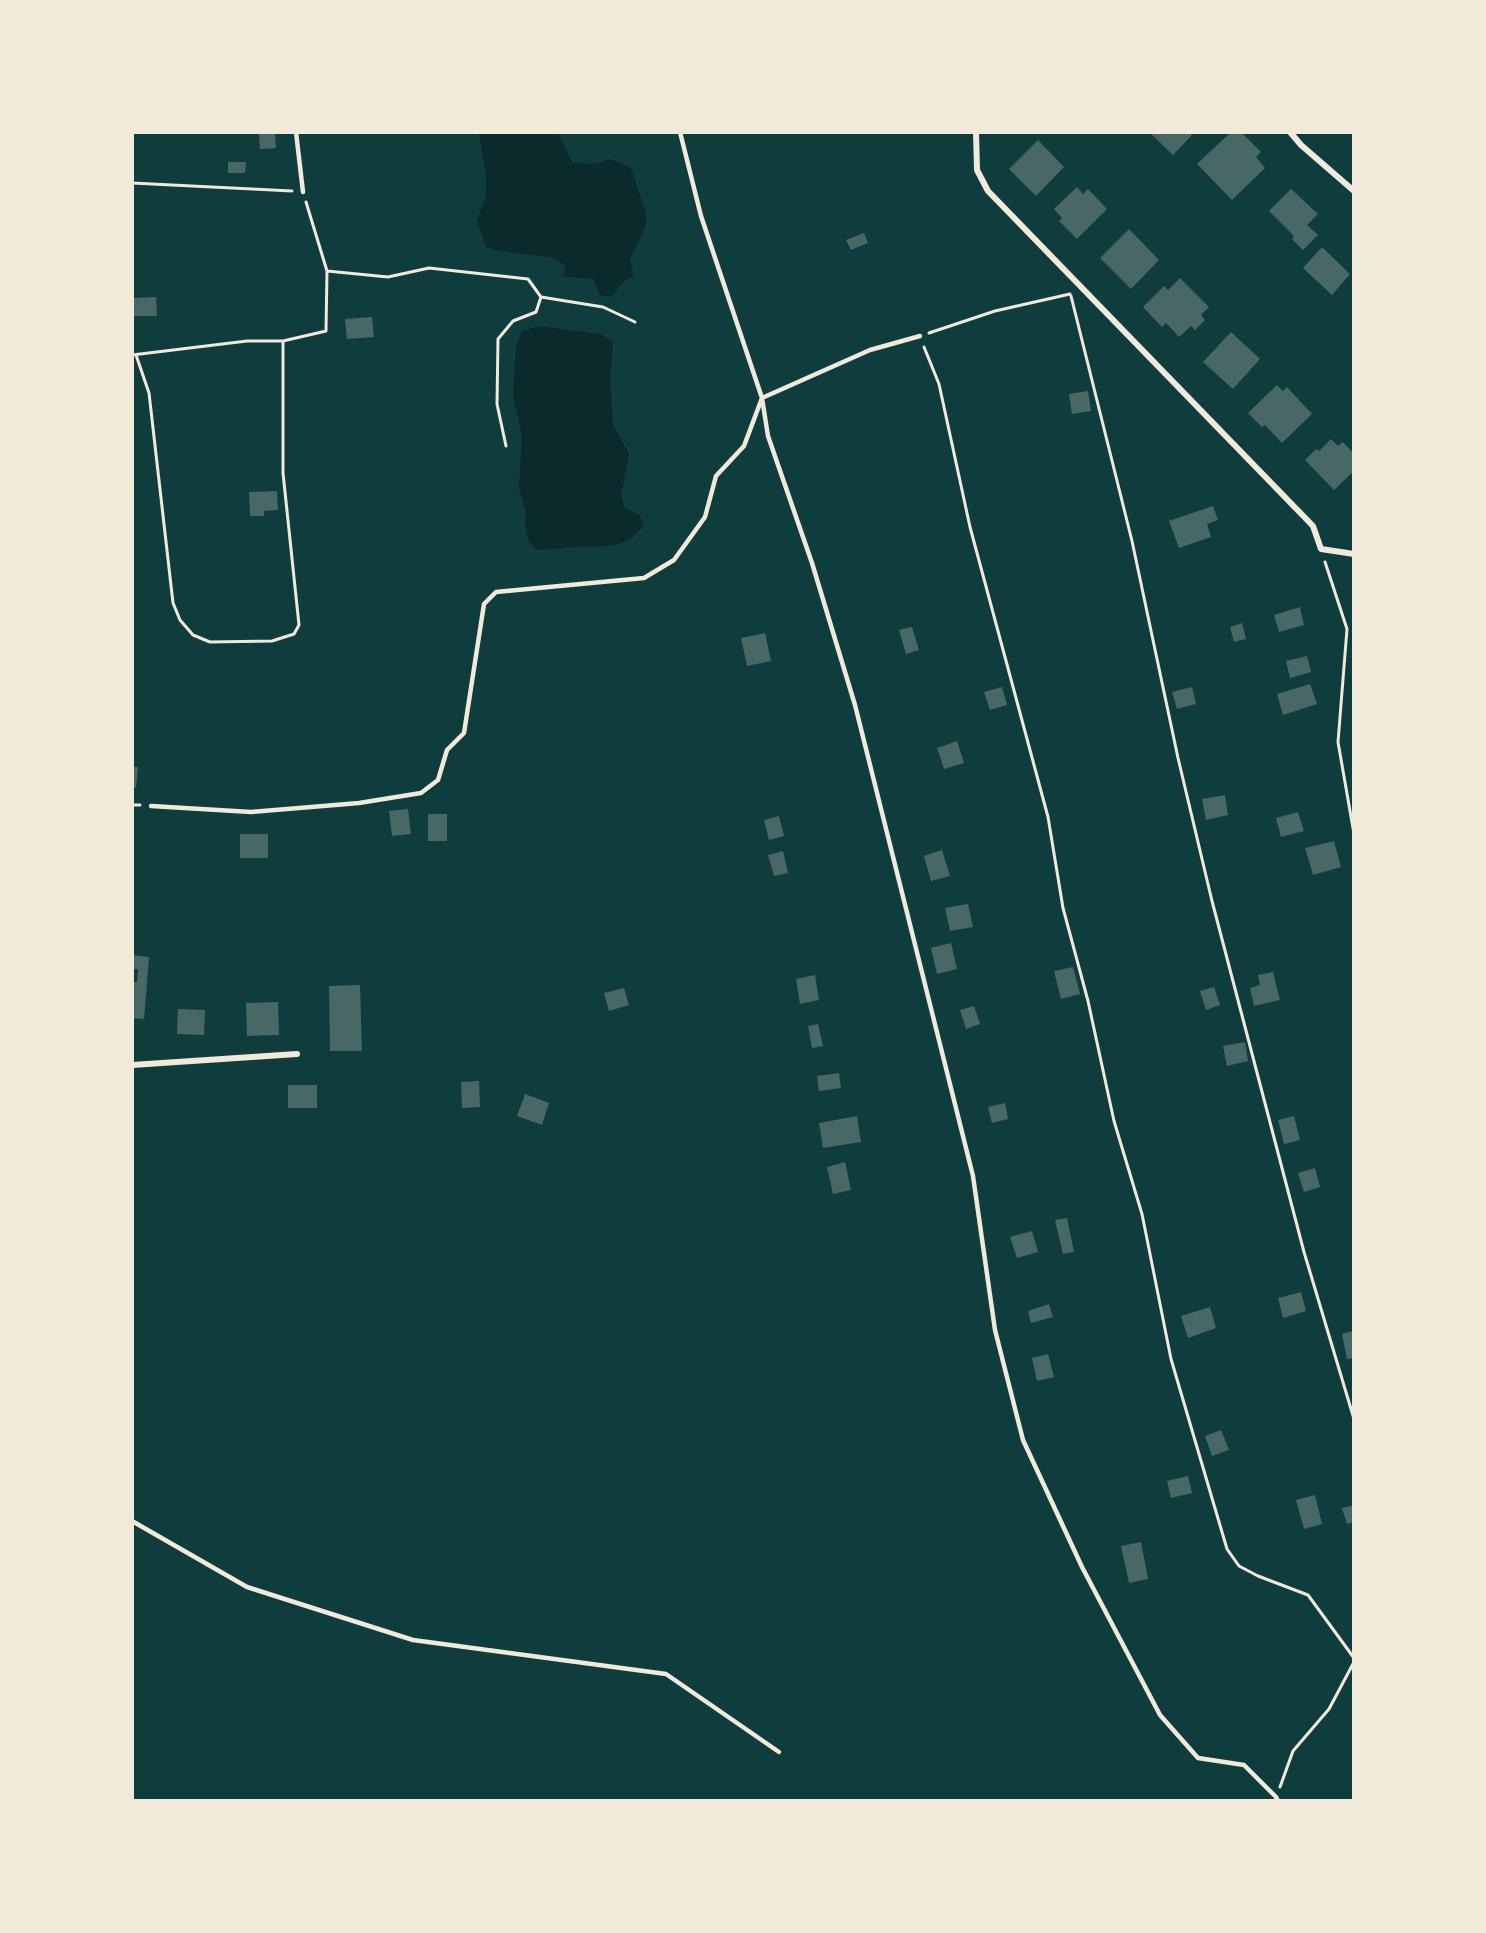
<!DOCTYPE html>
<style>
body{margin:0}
#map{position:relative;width:1486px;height:1933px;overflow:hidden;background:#0f3d3e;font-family:"IBM Plex Sans",sans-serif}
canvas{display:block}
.frame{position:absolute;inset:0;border:134px solid #f1e9da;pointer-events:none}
</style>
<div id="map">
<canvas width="1486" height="1933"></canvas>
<div class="frame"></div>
</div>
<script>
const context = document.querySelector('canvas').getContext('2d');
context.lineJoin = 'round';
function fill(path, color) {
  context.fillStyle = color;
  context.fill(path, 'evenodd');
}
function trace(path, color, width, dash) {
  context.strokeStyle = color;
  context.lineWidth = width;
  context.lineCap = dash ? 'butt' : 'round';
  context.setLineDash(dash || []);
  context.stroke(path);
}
fill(new Path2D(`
 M479 132H557L573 163 594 164 611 159 631 168 646 214V224L641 237 630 260 634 277 625 280 611 297 599 295 594 279 563 277 566 266 550 257 498 251 486 247 477 221 486 195V175Z
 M538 326 600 334 613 342 610 382 613 425 629 454 621 496 625 508 639 515 644 525C624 552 603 545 575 547 562 547 550 550 537 550L529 542 525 527 526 513 519 489 522 435 513 397 516 346 521 332Z`), '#0a2a2b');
fill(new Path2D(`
 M259 132H275L276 148 260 149Z
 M1149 132H1189L1192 135 1173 155Z
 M1231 132H1241L1261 152 1256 157 1265 168 1232 200 1197 164Z
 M1038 140 1064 167 1036 196 1009 169Z
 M228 162H246L245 173H228Z
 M1077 187 1083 194 1088 189 1107 209 1077 239 1059 221 1062 218 1054 209Z
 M1291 189 1318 214 1307 225 1318 235 1303 250 1292 239 1294 236 1269 211Z
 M1129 229 1159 260 1131 289 1100 258Z
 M864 233 868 243 851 250 846 240Z
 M1322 247 1350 274 1332 295 1303 268Z
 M1180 278 1209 307 1201 315 1205 320 1195 330 1191 326 1179 337 1166 323 1162 327 1143 307 1164 286 1168 290Z
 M156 297 157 316H133V298Z
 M372 317 374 337 347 339 345 319Z
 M1231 332 1260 359 1233 389 1203 362Z
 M1277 385 1283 391 1287 387 1312 414 1282 443 1265 425 1262 427 1248 413Z
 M1088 391 1091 411 1072 414 1069 394Z
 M1331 439 1338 446 1343 442 1354 454V471L1334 490 1305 460 1316 449 1319 451Z
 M277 491 278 510 264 511V516H250L249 492Z
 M1213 506 1218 520 1207 524 1211 537 1179 548 1169 521Z
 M1300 607 1304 625 1279 632 1274 615Z
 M1242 623 1246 639 1234 642 1230 627Z
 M912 627 919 650 906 654 899 630Z
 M765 633 771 661 747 666 741 638Z
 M1307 656 1311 672 1290 678 1286 661Z
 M1310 684 1317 704 1283 715 1277 694Z
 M1002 687 1007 705 990 710 984 692Z
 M1192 687 1196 704 1177 709 1172 692Z
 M957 741 964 763 944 769 937 748Z
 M132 767H138L136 788 132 787Z
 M1225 795 1228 815 1206 820 1202 799Z
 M408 809 411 834 392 836 389 811Z
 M1298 812 1304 831 1281 837 1276 818Z
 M428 814H447V841H428Z
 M779 816 784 836 769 840 764 820Z
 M240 834H268V858H240Z
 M1334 841 1341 867 1313 875 1305 848Z
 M942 850 950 876 931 881 924 856Z
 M783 851 788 873 774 876 768 855Z
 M968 904 973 927 950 931 945 908Z
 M951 943 957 969 937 974 931 948Z
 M132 955 149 957 144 1019 132 1018 133 982H137L138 969H132Z
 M1073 967 1080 994 1061 999 1054 971Z
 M1273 972 1280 1000 1254 1006 1250 988 1260 985 1258 975Z
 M815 975 819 1000 800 1004 796 979Z
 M360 985 362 1051H330L329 986Z
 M1214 987 1220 1005 1206 1010 1200 991Z
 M624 988 629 1005 609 1011 604 993Z
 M278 1002 279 1035 247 1036 246 1003Z
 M974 1006 980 1024 966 1029 960 1010Z
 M178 1009 205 1010 204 1035 177 1034Z
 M818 1024 823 1046 812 1048 808 1026Z
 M1245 1042 1248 1061 1227 1066 1223 1046Z
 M839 1073 841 1088 819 1091 817 1076Z
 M479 1081 480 1107 462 1108 461 1082Z
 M288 1085H317V1108H288Z
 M525 1094 549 1103 542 1125 517 1116Z
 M1005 1103 1008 1119 992 1123 988 1107Z
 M857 1116 861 1142 823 1148 819 1123Z
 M1294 1116 1300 1140 1284 1144 1278 1120Z
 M845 1162 851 1190 833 1194 827 1167Z
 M1315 1168 1320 1187 1304 1192 1298 1173Z
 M1067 1218 1074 1252 1063 1254 1055 1220Z
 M1032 1231 1038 1252 1017 1258 1010 1237Z
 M1301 1292 1306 1311 1283 1318 1278 1298Z
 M1049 1304 1053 1317 1031 1323 1028 1311Z
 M1210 1307 1216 1328 1188 1338 1181 1316Z
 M1353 1331 1354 1358 1347 1359 1342 1334Z
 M1048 1354 1054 1377 1037 1381 1032 1358Z
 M1221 1430 1229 1450 1212 1456 1205 1436Z
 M1188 1476 1192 1493 1171 1498 1167 1481Z
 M1315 1495 1322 1524 1304 1529 1296 1500Z
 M1354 1505V1522L1347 1524 1342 1508Z
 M1141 1542 1148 1579 1129 1583 1121 1546Z`), '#486865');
trace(new Path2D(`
 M132 183 292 191
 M327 271 388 277 429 268 528 279 541 297 603 307 635 322
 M1071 296 1132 541 1178 758 1212 901 1304 1252 1354 1419
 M929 333 995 311 1070 294
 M924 347 939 384 970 527 1048 817 1063 908 1088 1001 1114 1121 1142 1214 1171 1359 1227 1549 1239 1566 1258 1576 1308 1595 1354 1658
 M132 355 247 341H283L326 331 327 271 306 202
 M136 355 149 393 173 603 180 620 193 635 210 642 272 641 294 634 299 625 283 473V341
 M506 446 497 404 498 339 513 321 536 312 541 297
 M1325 562 1347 629 1338 742 1354 834
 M132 805H140
 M1280 1787 1293 1751 1329 1709 1354 1662`), '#f1e9da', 3);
trace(new Path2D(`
 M296 132 303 192
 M680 132 701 216 762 398 768 436 812 563 855 705 973 1176 995 1330 1023 1440 1082 1567 1160 1715 1198 1758 1244 1765 1276 1797 1278 1801
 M151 806 251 812 359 803 421 793 438 780 447 750 464 733 484 604 496 592 644 578 674 560 705 517 716 476 744 446 762 398 870 350 920 336
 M132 1521 247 1587 413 1640 666 1674 779 1752`), '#f1e9da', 4.5);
trace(new Path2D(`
 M976 132 977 170 988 191 1313 526 1321 549 1354 554
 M1290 132 1301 145 1354 191
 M132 1065 297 1054`), '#f1e9da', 6);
</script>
